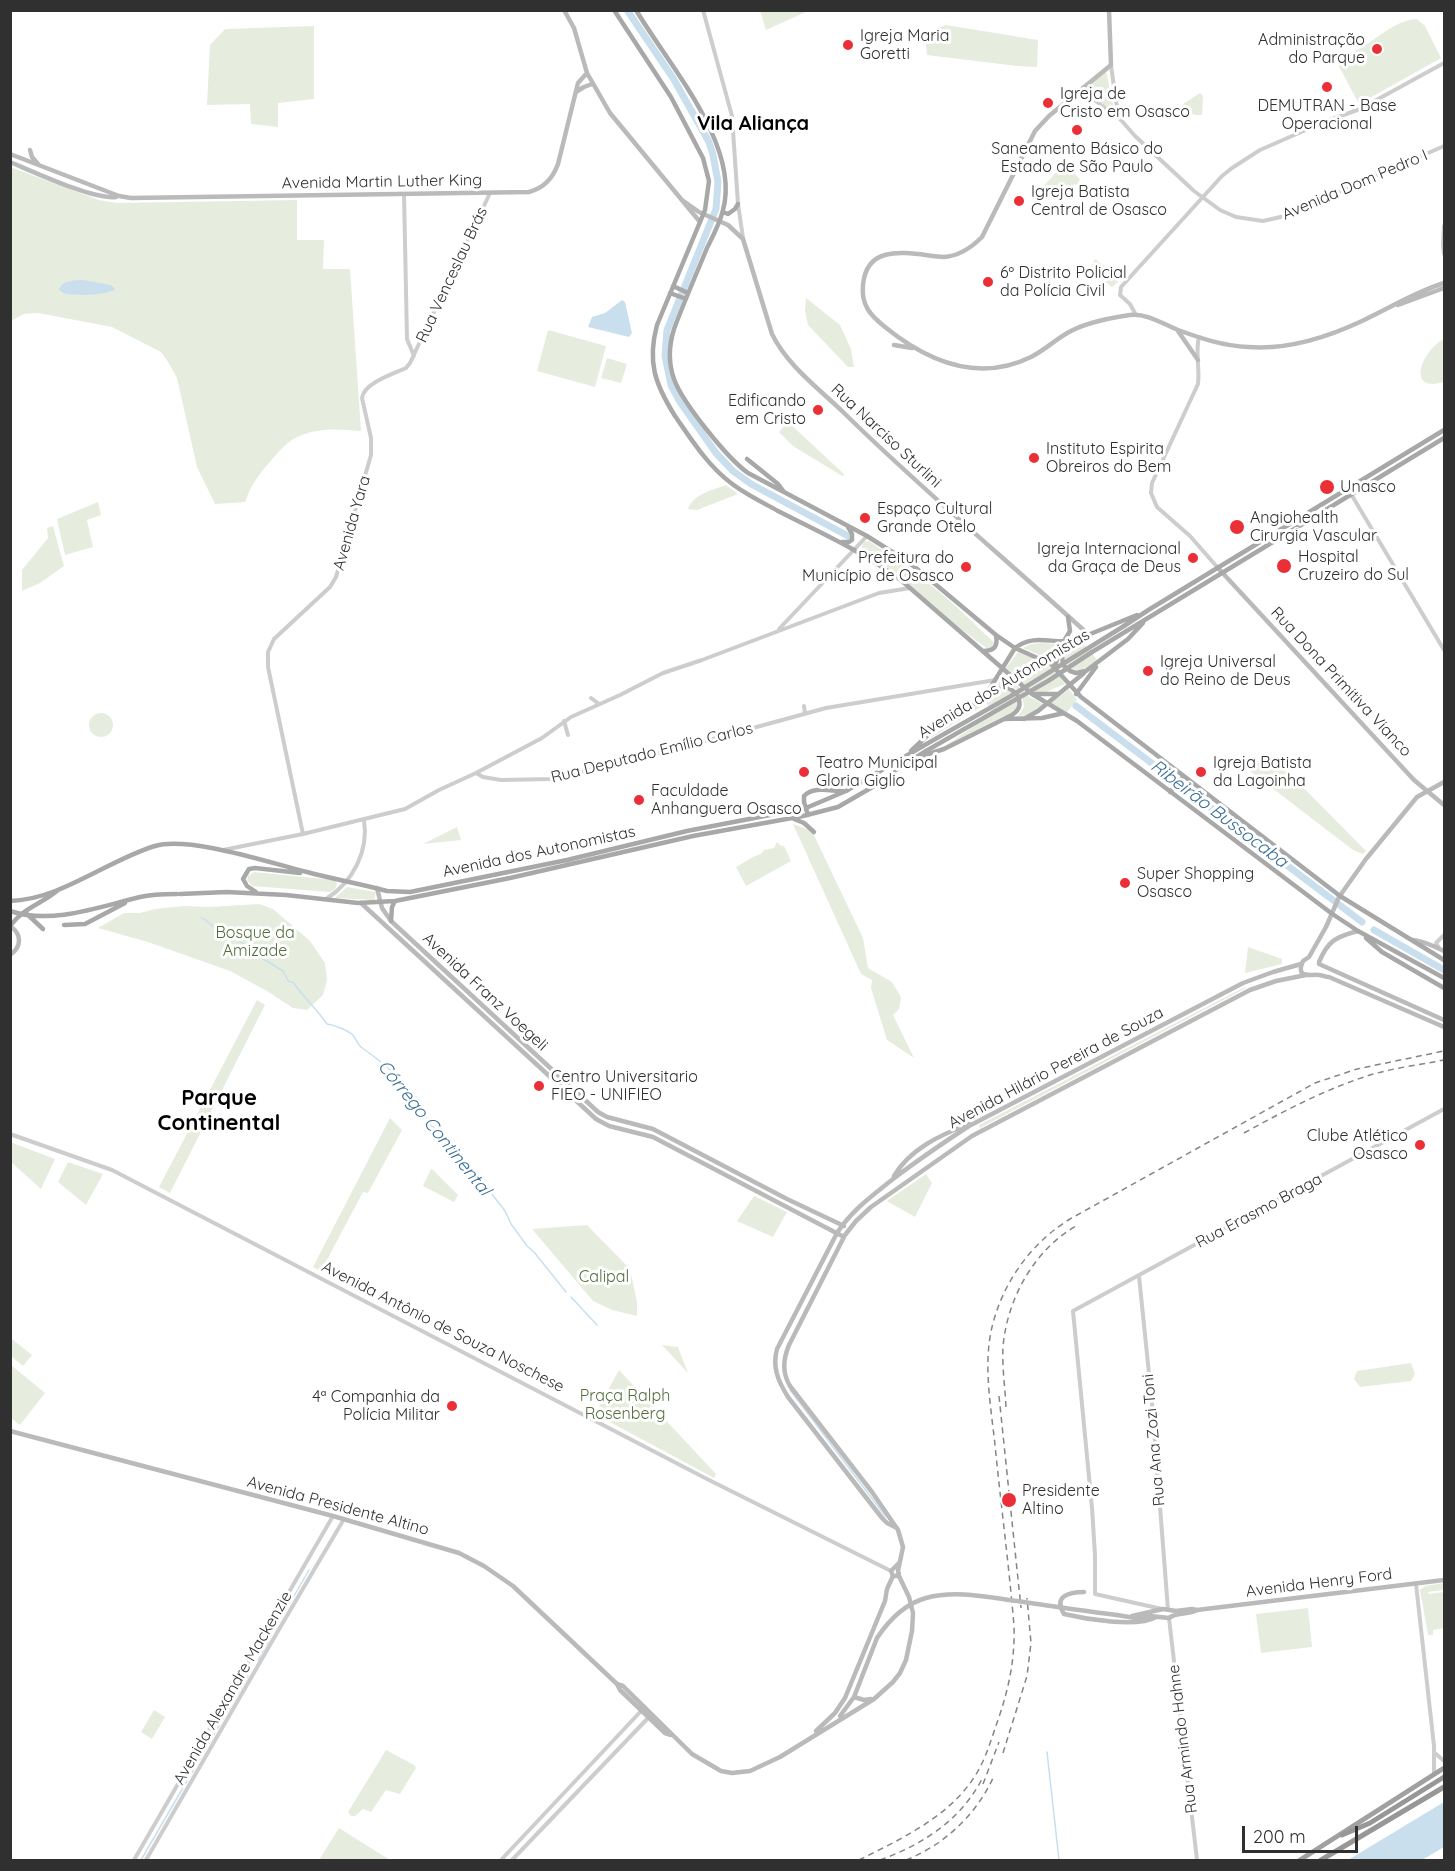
<!DOCTYPE html>
<meta charset="utf-8">
<style>
body{margin:0}
#map{position:relative;width:1455px;height:1871px;overflow:hidden;background:#fff;font-family:Quicksand,sans-serif}
canvas{display:block}
.frame{position:absolute;inset:0;border:12px solid #303030;pointer-events:none}
.scale{position:absolute;left:1242px;top:1826px;width:116px;height:27px;box-sizing:border-box;border:3px solid #303030;border-top:0;padding-left:8px;font-size:18px;line-height:21px;white-space:nowrap;color:#303030;-webkit-text-stroke:4px #fff;paint-order:stroke}
</style>
<div id="map">
<canvas width="1455" height="1871"></canvas>
<div class="frame"></div>
<div class="scale">200 m</div>
</div>
<script>
const context = document.querySelector('canvas').getContext('2d');
context.lineJoin = 'round';
function fill(path, color) {
  context.fillStyle = color;
  context.fill(path, 'evenodd');
}
function trace(path, color, width, dash) {
  context.strokeStyle = color;
  context.lineWidth = width;
  context.lineCap = dash ? 'butt' : 'round';
  context.setLineDash(dash || []);
  context.stroke(path);
}
function label(font, color, halo, rows, align = 'center') {
  context.font = font + ' Quicksand,sans-serif';
  context.lineWidth = 6;
  context.setLineDash([]);
  context.textBaseline = 'middle';
  context.strokeStyle = halo;
  context.fillStyle = color;
  for (const [text, x, y, turn = 0] of rows) {
    context.save();
    context.translate(x, y);
    context.rotate((+turn || 0) * Math.PI / 180);
    context.textAlign = isNaN(turn) ? turn : align;
    if (halo) context.strokeText(text, 0, 0);
    context.fillText(text, 0, 0);
    context.restore();
  }
}
fill(new Path2D(`
 M760 11V10L808 11 766 30Z
 M1417 19 1425 26 1441 58 1359 104 1334 57C1365 56 1387 20 1417 19Z
 M946 25 1038 40 1037 67 1017 66 927 55 925 33Z
 M314 26V99L278 103V127L251 124 250 104 207 105 210 45 225 29Z
 M1106 71 1115 113 1083 89Z
 M1200 93 1203 96 1202 115C1192 116 1188 112 1183 104Z
 M1062 166 1067 167 1080 179 1078 184 1038 192Z
 M10 167 99 200 117 203 297 200V240H324L323 269H350L361 431C338 429 313 427 292 440 284 445 276 455 269 463 258 475 250 487 245 502L215 504 197 467 177 378 168 362 161 352 112 327 38 313 24 314 11 321Z
 M1095 259 1119 277 1118 282 1112 287 1090 270Z
 M806 298 840 325 851 349 854 367H848L808 325 805 311Z
 M548 330 606 346 595 387 537 371Z
 M1444 339V382C1405 393 1422 350 1444 339Z
 M607 358 627 364 621 383 601 378Z
 M788 422 844 474V475L842 476 793 446 779 432Z
 M726 485 738 494 697 510 688 509C693 494 713 490 726 485Z
 M98 502 101 515 87 520 93 547 65 555 57 519Z
 M53 526 64 566 40 583 22 591V570L48 538 47 528Z
 M869 541C900 563 933 584 961 611 973 622 983 633 995 643L989 650 957 626 900 576 862 550V545L864 542Z
 M1082 641 1097 660C1085 670 1080 675 1066 664L1065 657 1070 648Z
 M1042 643 1058 644V648L1053 661 1023 648 1031 644Z
 M1018 652C1042 662 1050 662 1065 684L1046 692H1033L1006 668Z
 M1003 673 1030 697 1043 704 1030 715 1018 716 1024 707C1022 686 1013 686 996 687L999 683Z
 M1069 689 1077 700 1067 712 1051 703Z
 M1009 690 1015 694 1019 706 1013 714 1002 717 942 748 992 714 987 703 931 738 930 737 993 693Z
 M89 725a12 12 0 1 1 24 0a12 12 0 1 1-24 0Z
 M1269 753 1366 851 1363 854 1353 850 1250 771Z
 M793 824 812 831 863 938 868 968 892 982 901 997 899 1009 893 1015 914 1058 887 1040 871 988 872 980 861 974Z
 M457 827 461 840 423 844Z
 M777 842 781 846H784L791 861 746 886 736 867C745 862 751 857 761 854L764 850 774 848Z
 M254 872 335 880 337 884 335 889 330 892 252 886 247 880 248 876Z
 M347 887 376 892 374 900 335 898Z
 M259 904 273 909 310 941 325 963 327 980 323 995 307 1010 293 1008 267 991 230 971 148 942 98 928 124 913H140L155 909 184 906 210 907Z
 M1248 947 1282 959V964L1245 973Z
 M1245 987 1246 988 980 1128 979 1125Z
 M257 1000 265 1005 170 1193 159 1187Z
 M390 1118 402 1130 368 1193 363 1192 321 1271 313 1267Z
 M10 1142 55 1159 41 1189 11 1162Z
 M68 1162 103 1174 86 1205 58 1182Z
 M431 1169 433 1170 458 1195 454 1202 423 1186Z
 M926 1174 932 1183 915 1217 887 1201Z
 M754 1196 787 1212 773 1237 737 1221Z
 M587 1225 630 1269 637 1302V1316L612 1310 593 1301 532 1229Z
 M12 1339 32 1355 23 1366 11 1356Z
 M662 1345 678 1347 688 1373Z
 M1411 1363 1415 1374 1411 1381 1360 1387 1354 1379 1357 1371Z
 M11 1365 45 1393 20 1425 11 1418Z
 M619 1370 716 1474 714 1478 595 1414Z
 M1444 1583V1590L1428 1592 1429 1594 1444 1592V1628L1433 1630V1635H1428L1420 1590 1425 1586Z
 M1308 1608 1312 1647 1261 1653 1256 1614Z
 M154 1710 165 1717 152 1739 141 1732Z
 M386 1750 414 1765 416 1768 400 1794 386 1790 371 1812 363 1809 355 1816H351L348 1812Z
 M339 1828 390 1860H319Z`), '#e6edde');
fill(new Path2D(`
 M83 280 111 285 115 289C109 295 77 296 67 294 62 293 62 292 59 289 63 280 74 280 83 280Z
 M622 300 625 302 632 333 629 337 588 327 592 317 605 313Z
 M1444 1802V1847L1422 1860H1348Z`), '#cadfee');
trace(new Path2D(`
 M201 917 228 937H234L245 945 250 951 283 971 289 982H293C304 998 316 1008 327 1024 335 1025 347 1030 353 1035 356 1039 357 1043 361 1047 373 1056 384 1063 394 1074 402 1082 405 1093 416 1097L430 1125 445 1136 469 1165 473 1173 488 1189 505 1211 511 1224 527 1246 534 1252 566 1292
 M571 1297 597 1325
 M790 1390 886 1517
 M282 1617 309 1570
 M258 1660 270 1639
 M1047 1752 1059 1860
 M141 1860 248 1676`), '#cadfee', 1.5);
trace(new Path2D(`
 M627 10 673 78 709 142 713 155 718 182 716 209 667 330 665 356 671 385 680 402 716 453 733 471 751 484 848 536
 M1076 706 1362 922
 M1374 930 1444 970`), '#cadfee', 7);
trace(new Path2D(`
 M703 10 732 116 738 204 743 238
 M1111 65 1116 102 1121 120
 M1081 90 1121 120 1135 136 1194 191 1220 210 1236 217 1263 221 1285 216 1444 146
 M404 194 407 339 414 356
 M1444 226 1443 245 1444 254
 M1136 315 1130 304 1120 295 1121 287 1222 176 1232 168 1260 150 1324 122 1360 109 1444 63
 M1199 337C1195 353 1200 368 1198 384L1152 483 1151 493 1157 507 1190 536 1218 568
 M1351 494 1444 650
 M779 629 867 536
 M591 698 599 704
 M804 706 805 714
 M564 721 568 735
 M476 773 483 777 501 780 552 779 680 748 826 708 995 680
 M303 834 268 667V652L274 639 330 587 336 577 371 455V438L362 398C364 383 393 374 406 368L410 363 490 193
 M223 850 303 834 405 809 439 790 476 773 542 738 571 717 620 695 663 673 702 660 879 593 910 588
 M326 899C353 882 369 851 364 820
 M1439 948 1436 943 1444 935
 M10 1134 112 1170 707 1479 891 1571
 M1139 1276 1152 1403 1168 1610
 M1416 1584 1434 1746V1773
 M1162 1609 1095 1594V1555L1092 1508 1073 1311 1444 1109
 M1169 1618 1197 1860
 M1436 1754 1444 1761
 M134 1860 333 1516
 M146 1860 278 1631 344 1519
 M501 1860 642 1710
 M512 1860 650 1716`), '#cdcdcd', 4);
trace(new Path2D(`
 M564 10 574 28 587 73 610 113 700 222
 M1109 10 1111 65 1049 116 1035 131 982 237C972 247 959 256 944 257 913 255 867 240 863 285 861 305 870 315 885 327 927 361 978 383 1031 357 1045 350 1056 339 1069 332 1087 322 1110 318 1130 315 1147 313 1163 324 1178 330 1200 338 1223 346 1248 347 1286 350 1328 337 1362 321 1390 308 1415 292 1444 283
 M576 92 584 87 592 84
 M30 150 32 157 38 164
 M10 154 119 196 131 198 529 192C544 188 553 178 558 164L578 83 587 73
 M10 162C34 172 94 200 116 197
 M682 200 699 212 728 225 743 239 772 334C787 365 818 388 842 411 921 489 1007 560 1089 635
 M1398 305 1444 288
 M1178 331 1198 360
 M894 345 912 348
 M1218 568 1414 780 1444 805
 M1444 782 1417 797 1366 859 1339 897 1326 927 1309 957 1303 961C1295 979 1310 974 1319 975 1322 975 1325 977 1329 977L1444 1027
 M377 888 382 908 391 921 598 1112 607 1117 653 1129 787 1199 844 1226
 M361 903 596 1119 609 1126 653 1137 844 1237
 M10 926C22 934 22 947 10 955
 M1413 940C1422 941 1436 947 1444 951
 M1319 962C1328 941 1335 937 1358 931
 M1319 964 1444 1020
 M894 1176C910 1149 940 1135 969 1124
 M10 1431 333 1516 459 1553 484 1566 513 1586 617 1684 623 1686 692 1754 721 1771 732 1773 750 1771 780 1757 874 1699 893 1682 900 1673 906 1660 912 1631 913 1613 909 1597 898 1574
 M897 1528 887 1523 882 1518 788 1397C778 1381 772 1367 777 1349L837 1233C852 1210 872 1196 893 1179 918 1160 943 1143 969 1126L1243 983 1273 972 1301 964
 M898 1571 903 1547 898 1530 872 1492 790 1386C782 1373 783 1359 789 1345L845 1235 856 1221 871 1207 972 1136 1250 990 1276 981 1306 975
 M893 1576 891 1571 899 1563
 M1084 1592C1069 1592 1053 1596 1064 1614 1085 1619 1137 1628 1156 1617
 M1197 1610 1444 1580
 M1117 1615 1135 1618 1150 1616 1169 1618C1176 1612 1188 1615 1197 1610L1192 1609 1176 1611 1163 1609 1132 1616
 M617 1684 620 1690 665 1733 671 1735
 M854 1697 864 1700 871 1699
 M840 1716 854 1697 877 1638
 M816 1731 835 1713 845 1698 885 1601 887 1589 893 1576H897L899 1573`), '#bababa', 4.5);
trace(new Path2D(`
 M614 10 671 97 703 158 709 181 705 210 657 325C647 362 655 384 675 416 691 439 708 466 731 483 745 494 762 502 778 511 821 533 864 552 902 581L1032 694 1077 721 1331 913 1358 931 1444 978
 M636 10C667 63 741 145 723 210 720 223 713 236 707 248 696 275 684 302 674 329 669 345 668 362 674 379 682 402 727 458 748 473L867 536 897 555 916 568 996 635 1015 648 1051 664 1081 697 1340 896 1444 960
 M723 212 728 214 735 209 738 204
 M673 286 688 293
 M670 293 686 299
 M747 459 778 484 784 492
 M842 542H849L852 540V534L848 527
 M1137 615 1073 641 1063 650 1062 654 1063 665 1070 671 1076 673 1086 671 1128 639 1143 623
 M1124 626 1150 609 1444 430
 M983 651C995 651 998 646 996 635
 M1092 652 1444 438
 M1055 667 1060 648 1070 631 1068 617
 M987 693 1015 648C1033 634 1050 643 1070 641
 M1035 694H1057
 M1076 694 1096 667
 M1004 719 1042 718 1064 713
 M1024 719 1038 711 1084 673
 M911 751 931 732 989 694 998 689 1009 688 1017 694C1021 703 1021 709 1012 715L944 749 922 756
 M1170 792 1183 777
 M808 815 804 802V796C813 786 830 791 843 791
 M794 819 804 823 814 832
 M256 892 247 886 243 879 249 869 255 868 300 873
 M180 894 227 892 286 895 358 903 395 901 510 878 693 836 803 816 838 807 876 785 894 771 926 751
 M10 901C60 900 108 860 155 846 190 836 270 863 307 872 333 879 361 884 387 891L410 892 567 860 687 831 806 808 846 791 923 746
 M10 911C52 925 99 907 140 897 152 894 165 894 177 894
 M27 914 43 929
 M391 921 392 907 395 901
 M64 925 85 924 125 903
 M10 926C24 907 42 904 58 890
 M1366 938 1382 952 1444 988`), '#a8a8a8', 4.5);
trace(new Path2D(`
 M1300 1860 1444 1768`), '#a0a0a0', 5);
trace(new Path2D(`
 M1342 1835 1370 1823 1444 1777
 M1321 1860 1444 1787`), '#979797', 5);
trace(new Path2D(`
 M1244 1133C1284 1111 1324 1090 1367 1076 1392 1068 1419 1065 1444 1060
 M999 1396 1021 1608
 M1006 1407C1005 1387 1002 1367 1003 1347 1007 1299 1034 1250 1076 1226
 M1003 1753 1027 1676 1031 1643 1027 1598
 M983 1784 999 1742
 M859 1860C903 1838 953 1815 978 1771 987 1755 992 1737 998 1720 1009 1688 1015 1659 1014 1626 1009 1566 1001 1505 995 1445 991 1407 983 1365 992 1327 1003 1282 1031 1243 1070 1219L1315 1083 1357 1069 1444 1051
 M880 1860C924 1844 962 1819 983 1777
 M906 1860C944 1845 976 1815 993 1778`), '#858585', 1.5, [6, 4.5]);
trace(new Path2D(`
 M877 1638C889 1620 904 1604 926 1598 955 1590 987 1597 1017 1601 1050 1606 1084 1611 1117 1615`), '#bababa', 4.5);
trace(new Path2D(`
 M923 746 1011 696 1124 626
 M926 751 1048 681 1092 652`), '#a8a8a8', 4.5);
for (const [x, y, r, color] of [
 [848,45,6,"#ea2f37"],
 [1377,49,6,"#ea2f37"],
 [1327,87,6,"#ea2f37"],
 [1048,103,6,"#ea2f37"],
 [1077,130,6,"#ea2f37"],
 [1019,201,6,"#ea2f37"],
 [988,282,6,"#ea2f37"],
 [818,410,6,"#ea2f37"],
 [1034,458,6,"#ea2f37"],
 [1327,487,8,"#ea2f37"],
 [865,518,6,"#ea2f37"],
 [1237,527,8,"#ea2f37"],
 [1193,558,6,"#ea2f37"],
 [1284,566,8,"#ea2f37"],
 [966,567,6,"#ea2f37"],
 [1148,671,6,"#ea2f37"],
 [804,772,6,"#ea2f37"],
 [1201,772,6,"#ea2f37"],
 [639,800,6,"#ea2f37"],
 [1125,883,6,"#ea2f37"],
 [539,1086,6,"#ea2f37"],
 [1420,1145,6,"#ea2f37"],
 [452,1406,6,"#ea2f37"],
 [1009,1500,8,"#ea2f37"]
]) {
  const dot = new Path2D();
  dot.arc(x, y, r, 0, 2 * Math.PI);
  context.fillStyle = color;
  context.fill(dot);
  trace(dot, '#fff', 2);
}
label('16px', '#303030', '#fff', [
 ["Igreja Maria",860,36],
 ["Goretti",860,54],
 ["Administração",1365,40,"right"],
 ["do Parque",1365,58,"right"],
 ["Igreja de",1060,94],
 ["Cristo em Osasco",1060,112],
 ["DEMUTRAN - Base",1327,106,"center"],
 ["Operacional",1327,124,"center"],
 ["Saneamento Básico do",1077,149,"center"],
 ["Estado de São Paulo",1077,167,"center"],
 ["Igreja Batista",1031,192],
 ["Central de Osasco",1031,210],
 ["6º Distrito Policial",1000,273],
 ["da Polícia Civil",1000,291],
 ["Edificando",806,401,"right"],
 ["em Cristo",806,419,"right"],
 ["Instituto Espirita",1046,449],
 ["Obreiros do Bem",1046,467],
 ["Unasco",1340,487],
 ["Espaço Cultural",877,509],
 ["Grande Otelo",877,527],
 ["Angiohealth",1250,518],
 ["Cirurgia Vascular",1250,536],
 ["Igreja Internacional",1181,549,"right"],
 ["da Graça de Deus",1181,567,"right"],
 ["Hospital",1298,557],
 ["Cruzeiro do Sul",1298,575],
 ["Prefeitura do",954,558,"right"],
 ["Município de Osasco",954,576,"right"],
 ["Igreja Universal",1160,662],
 ["do Reino de Deus",1160,680],
 ["Teatro Municipal",816,763],
 ["Gloria Giglio",816,781],
 ["Igreja Batista",1213,763],
 ["da Lagoinha",1213,781],
 ["Faculdade",651,791],
 ["Anhanguera Osasco",651,809],
 ["Super Shopping",1137,874],
 ["Osasco",1137,892],
 ["Centro Universitario",551,1077],
 ["FIEO - UNIFIEO",551,1095],
 ["Clube Atlético",1408,1136,"right"],
 ["Osasco",1408,1154,"right"],
 ["4ª Companhia da",440,1397,"right"],
 ["Polícia Militar",440,1415,"right"],
 ["Presidente",1022,1491],
 ["Altino",1022,1509]
], 'left');
label('16px', '#303030', '#fff', [
 ["Avenida Martin Luther King",382,182,-1],
 ["Avenida Dom Pedro I",1355,185,-23],
 ["Rua Venceslau Brás",452,275,-65],
 ["Rua Narciso Sturlini",886,436,43],
 ["Avenida Yara",352,523,-74],
 ["Rua Dona Primitiva Vianco",1341,682,47],
 ["Avenida dos Autonomistas",1004,684,-31],
 ["Rua Deputado Emílio Carlos",652,753,-14],
 ["Avenida dos Autonomistas",539,852,-12],
 ["Avenida Franz Voegeli",485,992,43],
 ["Avenida Hilário Pereira de Souza",1056,1068,-28],
 ["Rua Erasmo Braga",1259,1211,-28],
 ["Avenida Antônio de Souza Noschese",443,1327,27],
 ["Rua Ana Zozi Toni",1154,1440,-95],
 ["Avenida Presidente Altino",338,1506,15],
 ["Avenida Henry Ford",1319,1583,-7],
 ["Avenida Alexandre Mackenzie",233,1688,-60],
 ["Rua Armindo Hahne",1183,1739,-97]
]);
label('16px', '#526e3c', '#fff', [
 ["Bosque da",255,933],
 ["Amizade",255,951],
 ["Calipal",604,1277],
 ["Praça Ralph",625,1396],
 ["Rosenberg",625,1414]
]);
label('italic 18px', '#3b7096', '#fff', [
 ["Ribeirão Bussocaba",1219,814,37],
 ["Córrego Continental",434,1128,51]
]);
label('bold 20px', '#000', '#fff', [
 ["Vila Aliança",753,124]
]);
label('bold 22px', '#000', '#fff', [
 ["Parque",219,1098],
 ["Continental",219,1123]
]);
</script>
